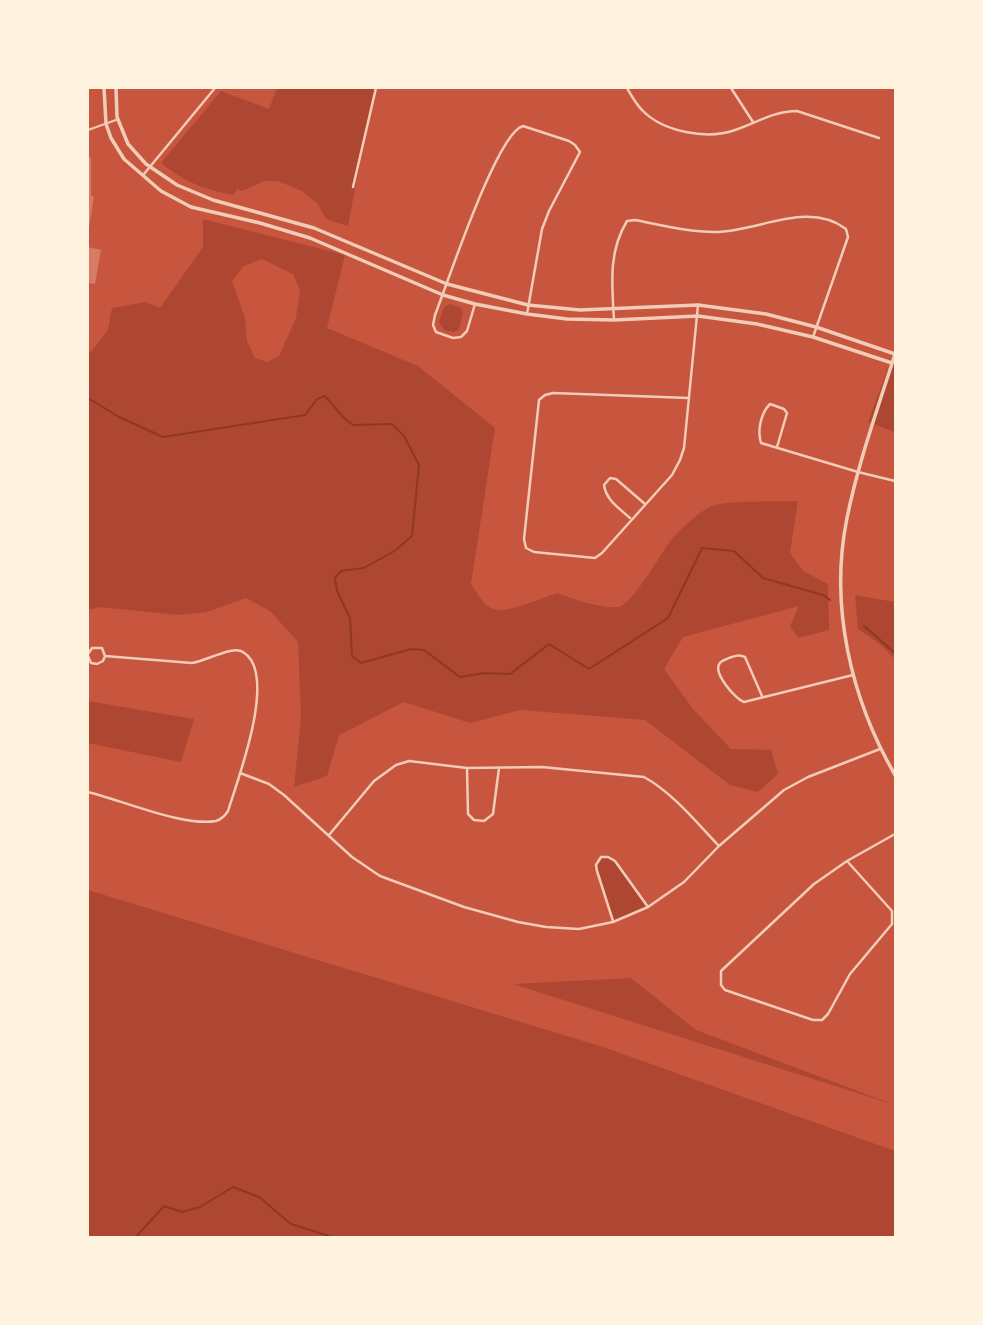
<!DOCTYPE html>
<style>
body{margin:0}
#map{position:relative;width:983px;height:1325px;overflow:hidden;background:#c8553d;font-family:Spectral,serif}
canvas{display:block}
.frame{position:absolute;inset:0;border:89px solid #fff3e0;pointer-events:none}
</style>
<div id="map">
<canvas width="983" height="1325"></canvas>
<div class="frame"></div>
</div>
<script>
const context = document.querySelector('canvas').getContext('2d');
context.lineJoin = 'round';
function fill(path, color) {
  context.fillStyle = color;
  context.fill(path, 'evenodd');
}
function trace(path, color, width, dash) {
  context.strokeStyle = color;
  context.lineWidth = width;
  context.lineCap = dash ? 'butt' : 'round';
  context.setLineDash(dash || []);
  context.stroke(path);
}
fill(new Path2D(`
 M277 88H376L371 102 348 226 326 219 318 204 302 191 278 181H264L242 191 237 189 233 195C203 189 185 182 161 163L221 91 269 109Z
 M203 219 345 255 327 328 418 366 495 428 471 584C477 593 483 605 493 609 507 614 542 598 557 593 573 599 602 609 619 607 632 605 661 553 671 540 679 530 700 511 712 506 728 500 779 502 798 501L790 553 803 571 828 584 829 630 798 638 790 626 799 606 683 637 664 669 693 709 731 749 771 750 778 774 758 792 730 785 645 720 520 710 470 723 404 702 339 735 327 776 294 787 301 717 298 642 270 611 246 598 207 612 178 615 100 607 88 610V351L91 352 108 330 112 308 145 302 160 308 203 247ZM262 259 293 274 300 290 296 318 279 356 267 362 255 358 247 341 245 318 232 281 244 266Z
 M450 304 461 308 463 313 459 330 454 332 444 330 439 322 444 307Z
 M895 349V432L868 422Z
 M855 595 895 602V659L880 644 858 629Z
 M88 701 194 719 181 762 88 743Z
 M601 857H608L615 861 648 907 613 922 596 865Z
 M88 890 603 1047 895 1151V1237H88Z
 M631 978 696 1030 895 1105 513 984Z`), '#ae4732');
trace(new Path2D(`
 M88 398 119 417 163 437 305 415 317 399 325 396 344 418 353 425 392 424 404 436 419 465 412 536 396 550 364 568 341 571 335 578 337 591 350 618 352 656 361 663 411 649 424 650 460 677 484 673 510 674 549 644 589 669 668 618 702 548 734 551 763 578 823 595 830 600
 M864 626 895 653
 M135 1238 164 1206 182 1212 200 1207 233 1187 259 1197 291 1224 335 1238`), '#8f3625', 2);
fill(new Path2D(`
 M88 157H91V196H94L89 228Z
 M88 247 101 250 95 284 88 283Z`), '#d67c66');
trace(new Path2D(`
 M88 130 116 120`), '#f1ccb7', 2);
trace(new Path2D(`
 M627 88C631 95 636 104 642 110 663 132 707 140 735 130 756 123 774 111 797 111L879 138
 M731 88 753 122
 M144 174 215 88
 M353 187 376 88
 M475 304 467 331 461 337 453 338 436 332 433 325 435 315C447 285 497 132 523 126L569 141 575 145 580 152 549 211 542 229 527 314
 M614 320C612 285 608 252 627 221L635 220C661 225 688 232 715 232 758 232 807 200 846 229L848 237 813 337
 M689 398 553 393 545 395 539 400 524 539 526 548 534 552 595 558 602 553 672 475 680 460 684 448 698 305
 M777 447 787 413 784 409 770 404C761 413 757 430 761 443L858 472 895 481
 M630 518C619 508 606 500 604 485L610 478 616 479 645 504
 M88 654 92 648H102L105 656 103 661 97 664 91 663 88 656
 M762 696 745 657C739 655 736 655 729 658 727 659 721 661 720 663 712 672 735 699 744 702L853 675
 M467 768 468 814 474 820 484 821 493 814 499 768
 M240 773 269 784 284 795 352 857 380 876 464 907 518 922 546 927 579 929 613 922 648 907 684 882 719 846 784 790 808 777 880 749
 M88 792C121 800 184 827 216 821 222 819 225 816 228 811 237 781 279 673 243 652 233 645 206 661 192 663L105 656
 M329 835 374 781 396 765 409 761 467 768 542 767 644 777C673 793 696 822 719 846
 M847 861 892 911V924L850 974 828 1014 822 1020H813L725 990 721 985V971L814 884 847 861 895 834
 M613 921 597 871 596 865 601 857H608L615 861 648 907`), '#f1ccb7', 2.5);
trace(new Path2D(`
 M104 88 106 124 111 138 124 159 161 191 191 207 260 223 310 238 443 295 475 304 527 314 567 319 614 320 698 316 757 324 813 337 892 363
 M116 88 117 117 128 144 146 164 177 185 213 200 314 228 447 284 528 305 580 310 698 305 766 314 816 327 895 354
 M895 354C878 408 858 463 847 518 829 606 851 699 895 775`), '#f1ccb7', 3.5);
</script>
